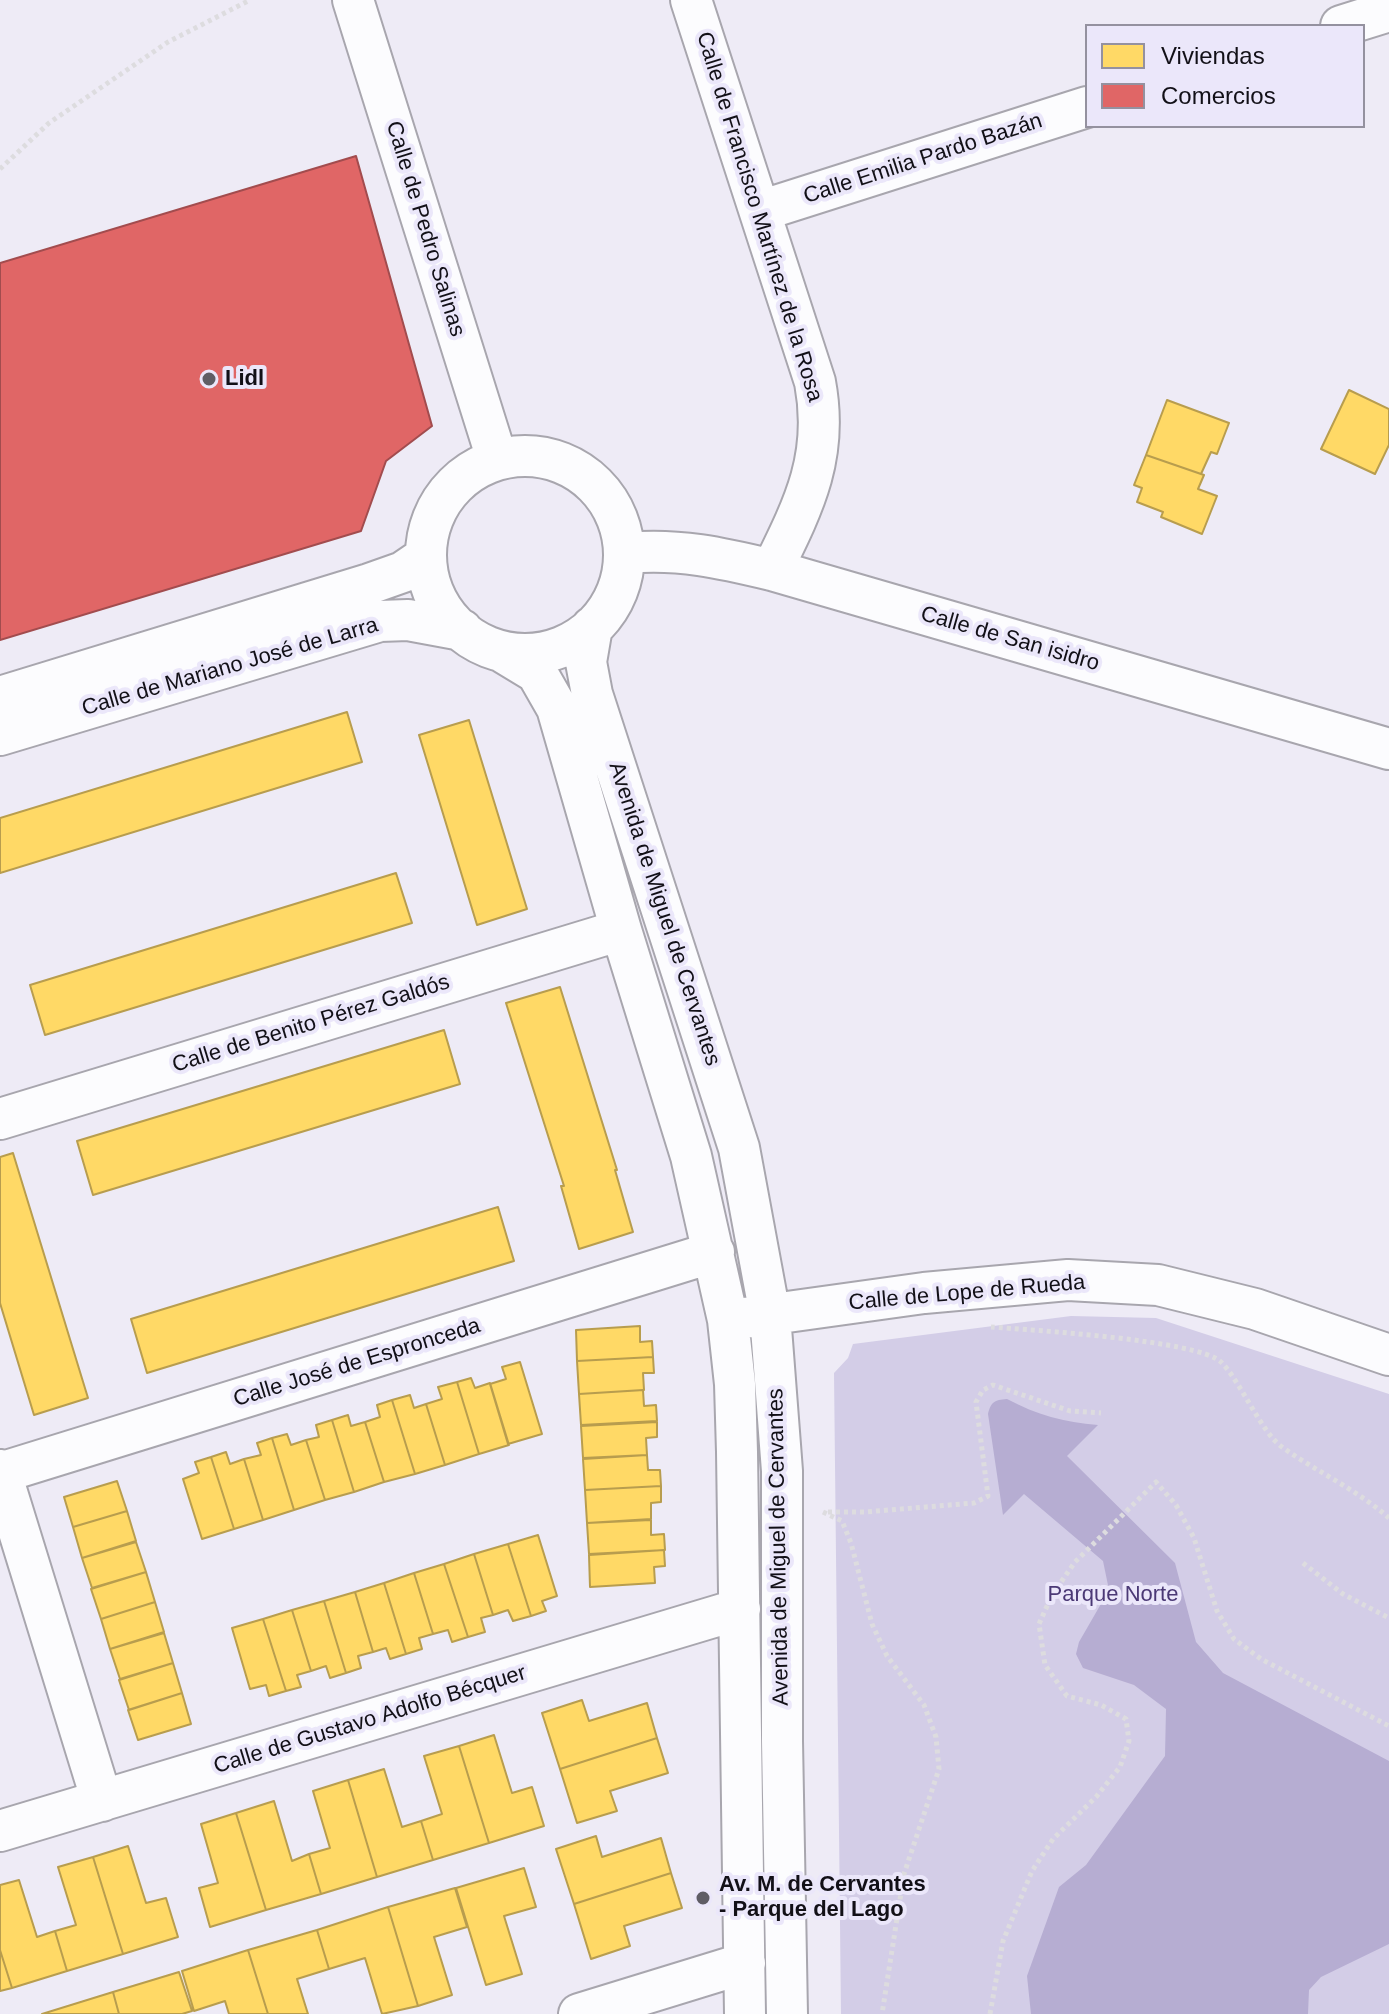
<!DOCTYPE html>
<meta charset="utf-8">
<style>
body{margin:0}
#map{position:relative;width:1389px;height:2014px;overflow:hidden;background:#eeebf6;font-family:Arial,sans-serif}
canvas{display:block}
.legend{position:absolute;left:1085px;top:24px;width:280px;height:104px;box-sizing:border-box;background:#ebe7fa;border:2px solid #94919f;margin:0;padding:10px 14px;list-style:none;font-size:24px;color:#121017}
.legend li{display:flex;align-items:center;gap:16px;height:40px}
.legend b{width:40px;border:2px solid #94919f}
</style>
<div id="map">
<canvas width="1389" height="2014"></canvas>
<ul class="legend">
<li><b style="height:22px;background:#ffd966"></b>Viviendas</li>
<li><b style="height:22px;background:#e06666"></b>Comercios</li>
</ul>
</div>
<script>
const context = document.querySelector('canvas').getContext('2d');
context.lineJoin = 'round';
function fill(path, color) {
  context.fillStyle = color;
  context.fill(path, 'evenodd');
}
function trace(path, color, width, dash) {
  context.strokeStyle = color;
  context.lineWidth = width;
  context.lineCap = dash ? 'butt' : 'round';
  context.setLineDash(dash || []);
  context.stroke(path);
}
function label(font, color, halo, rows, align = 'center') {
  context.font = font + ' Arial,sans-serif';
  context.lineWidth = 8;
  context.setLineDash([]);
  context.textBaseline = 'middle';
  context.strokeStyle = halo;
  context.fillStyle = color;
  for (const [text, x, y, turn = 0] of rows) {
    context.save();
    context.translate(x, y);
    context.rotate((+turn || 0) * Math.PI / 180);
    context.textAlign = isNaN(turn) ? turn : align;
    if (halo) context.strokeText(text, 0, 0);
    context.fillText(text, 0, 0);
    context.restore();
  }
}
fill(new Path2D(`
 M1071 1316 1156 1318 1389 1394V2014H841L834 1373 848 1358 853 1344Z`), '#d3cde7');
fill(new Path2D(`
 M1007 1399C1037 1415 1064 1422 1098 1425L1067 1456 1175 1563 1196 1642 1223 1673 1389 1761V1944L1321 1977 1309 1990 1308 2014H1031L1027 1976 1059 1887 1086 1865 1165 1756 1166 1709 1134 1685 1083 1668 1076 1654 1079 1642 1109 1590 1103 1561 1024 1494 1003 1515 988 1414C991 1402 994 1400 1007 1399Z`), '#b6add2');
const homes = new Path2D(`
 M1349 390 1389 409V445L1375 474 1321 449Z
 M1167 400 1229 423 1217 454 1211 452 1201 474 1146 455Z
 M1146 455 1204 475 1198 489 1217 496 1202 534 1161 517 1163 512 1137 502 1142 488 1134 485Z
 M347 712 362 762 0 873V818Z
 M469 720 527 909 477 925 419 735Z
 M396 873 412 923 45 1035 30 985Z
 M560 987 617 1170H615L633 1232 579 1249 561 1186H564L506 1003Z
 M444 1030 460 1084 93 1195 77 1141Z
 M13 1153 88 1398 34 1415 0 1303V1157Z
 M498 1207 514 1261 147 1373 131 1319Z
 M640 1326V1342L652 1341 653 1357 577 1361 576 1330Z
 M653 1357 654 1373H643L644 1390 579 1394 577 1361Z
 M520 1362 542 1434 508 1444 490 1384 506 1379 502 1367Z
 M471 1378 475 1388 490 1383 509 1445 479 1454 457 1382Z
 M457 1382 479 1454 445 1465 426 1404 442 1399 438 1387Z
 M643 1390 644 1406 656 1405 657 1421 581 1425 579 1394Z
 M410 1395 414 1408 426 1404 445 1465 415 1474 392 1400Z
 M392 1400 415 1474 384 1482 365 1422 380 1417 377 1405Z
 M348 1415 351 1426 365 1422 384 1482 354 1492 332 1420Z
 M332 1420 354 1492 325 1500 306 1440 319 1437 316 1425Z
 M657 1422V1437L646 1438 647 1455 583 1458 581 1426Z
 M287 1434 291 1445 306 1440 325 1500 294 1510 272 1438Z
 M272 1438 294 1510 263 1520 244 1459 261 1455 257 1443Z
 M226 1452 230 1464 244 1459 263 1520 234 1529 211 1457Z
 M647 1455 648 1470H660L661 1486 585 1490 583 1459Z
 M211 1457 234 1529 202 1539 183 1479 199 1473 195 1462Z
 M117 1481 127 1511 73 1527 64 1497Z
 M661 1486V1502L651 1503V1519L587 1523 585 1490Z
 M127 1511 136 1541 82 1558 73 1527Z
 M651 1520V1535L664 1534 665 1550 589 1554 587 1523Z
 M538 1535 557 1596 542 1601 546 1611 531 1616 508 1544Z
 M136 1542 146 1572 92 1588 82 1558Z
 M508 1544 531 1616 513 1621 508 1610 493 1615 474 1554Z
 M664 1550 665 1566 654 1567 655 1583 590 1587 589 1555Z
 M474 1554 493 1615 481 1618 485 1632 468 1637 444 1564Z
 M444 1564 468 1637 452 1642 448 1630 433 1634 414 1573Z
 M146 1572 155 1602 101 1619 91 1589Z
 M414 1573 433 1634 419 1638 422 1649 406 1654 384 1583Z
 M384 1583 406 1654 390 1659 386 1648 373 1652 355 1592Z
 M355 1592 373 1652 358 1656 361 1668 346 1673 324 1601Z
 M324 1601 346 1673 330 1678 326 1666 311 1671 292 1610Z
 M155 1602 164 1632 110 1649 101 1619Z
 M292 1610 311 1671 297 1675 301 1687 286 1691 263 1619Z
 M263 1619 286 1691 269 1696 266 1685 250 1689 232 1628Z
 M164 1633 173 1663 120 1679 110 1649Z
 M173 1663 182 1693 129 1710 119 1680Z
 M182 1693 191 1724 138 1740 128 1710Z
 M582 1700 589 1721 647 1703 657 1738 560 1769 542 1713Z
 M494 1735 512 1793 532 1787 544 1826 489 1843 459 1746Z
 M657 1738 668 1773 610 1791 617 1811 577 1823 560 1769Z
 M459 1746 489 1843 433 1860 421 1821 442 1814 424 1756Z
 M384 1769 402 1827 421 1821 433 1860 377 1877 348 1780Z
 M348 1780 377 1877 321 1894 309 1854 330 1848 313 1791Z
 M274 1801 292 1861 309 1854 321 1894 266 1910 236 1813Z
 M236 1813 266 1910 210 1927 199 1888 218 1883 201 1824Z
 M596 1836 602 1857 661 1838 671 1873 574 1904 556 1849Z
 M128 1846 146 1903 166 1898 178 1937 123 1954 93 1857Z
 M93 1857 123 1954 67 1971 55 1931 76 1925 58 1867Z
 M524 1868 536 1907 504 1916 522 1974 486 1985 456 1888Z
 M671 1873 682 1908 624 1926 630 1946 591 1959 574 1904Z
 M19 1880 37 1937 55 1931 67 1971 12 1988 0 1950V1885Z
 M455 1888 467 1927 434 1937 452 1995 418 2006 388 1907Z
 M388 1907 418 2006 382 2014 365 1958 329 1969 317 1930Z
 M317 1930 329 1969 297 1979 308 2014H268L248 1950Z
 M0 1950 12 1988 0 1991Z
 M248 1950 268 2014H229L225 2001 194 2011 182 1971Z
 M179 1972 192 2011 182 2014H119L113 1992Z
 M113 1992 119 2014H42Z`);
fill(homes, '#ffd966');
trace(homes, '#b89d4e', 2);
const shops = new Path2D(`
 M356 156 432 426 386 461 361 531 0 640V263Z`);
fill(shops, '#e06666');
trace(shops, '#a24c4e', 2);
const minor = new Path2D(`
 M353 0 497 459
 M691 0 815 382C829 456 804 505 772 570
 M1341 26 1389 11
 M760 211 1087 107
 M426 555a99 99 0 1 1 198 0a99 99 0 1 1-198 0Z
 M627 553C678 548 722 558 772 570L1389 749
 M592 627 586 662 592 694 739 1148 770 1315 782 1471V1741L787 2014
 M504 653 537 673 557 708 621 930 691 1156 728 1320 735 1384 737 1452 745 2014
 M0 697 369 584 403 572 425 557
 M0 735 380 621 408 620 462 630
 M0 1119 621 930
 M744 1318 924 1293 1068 1280 1158 1285 1255 1309 1389 1355
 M0 1470 102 1801
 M0 1473 714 1252
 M0 1831 740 1609
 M579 2014 745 1963`);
trace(minor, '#a8a6ae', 44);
trace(new Path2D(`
 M0 169 49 123 168 42 250 0
 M991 1327C1031 1330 1198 1340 1221 1362 1241 1382 1261 1432 1282 1447 1317 1472 1356 1489 1389 1518
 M823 1512 842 1521 851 1543 872 1624 887 1656 924 1705 936 1737 939 1769 904 1874 882 2014
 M828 1512H865L974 1503 988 1496 976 1402 983 1390 993 1385 1070 1411 1101 1413
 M1303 1563 1343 1594 1389 1618
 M990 2014 1003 1941 1032 1871 1053 1839 1096 1797 1120 1767 1129 1741 1126 1719 1101 1705 1067 1696 1045 1665 1039 1624 1052 1595 1075 1562 1156 1482 1176 1505 1194 1538 1217 1611 1234 1639 1261 1659 1389 1726`), '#dddcdf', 5, [4, 4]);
trace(minor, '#fcfcfe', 40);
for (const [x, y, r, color] of [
 [209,379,8,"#5f5d65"],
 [703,1898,8,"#5f5d65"]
]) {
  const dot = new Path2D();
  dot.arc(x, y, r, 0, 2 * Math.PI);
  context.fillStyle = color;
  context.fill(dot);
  trace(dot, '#ebe7fa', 3);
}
label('22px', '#121017', '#ebe7fa', [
 ["Calle Emilia Pardo Bazán",923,159,-18],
 ["Calle de Francisco Martínez de la Rosa",759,217,73],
 ["Calle de Pedro Salinas",425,229,73],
 ["Calle de San isidro",1010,639,16],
 ["Calle de Mariano José de Larra",230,667,-16],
 ["Avenida de Miguel de Cervantes",664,914,72],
 ["Calle de Benito Pérez Galdós",311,1024,-17],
 ["Calle de Lope de Rueda",967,1293,-5],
 ["Calle José de Espronceda",357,1363,-17],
 ["Avenida de Miguel de Cervantes",779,1547,-91],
 ["Calle de Gustavo Adolfo Bécquer",370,1720,-17]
]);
label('bold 22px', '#121017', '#ebe7fa', [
 ["Lidl",225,379],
 ["Av. M. de Cervantes",719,1885],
 ["- Parque del Lago",719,1910]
], 'left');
label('22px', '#4b3976', '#ebe7fa', [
 ["Parque Norte",1113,1595]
]);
</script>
